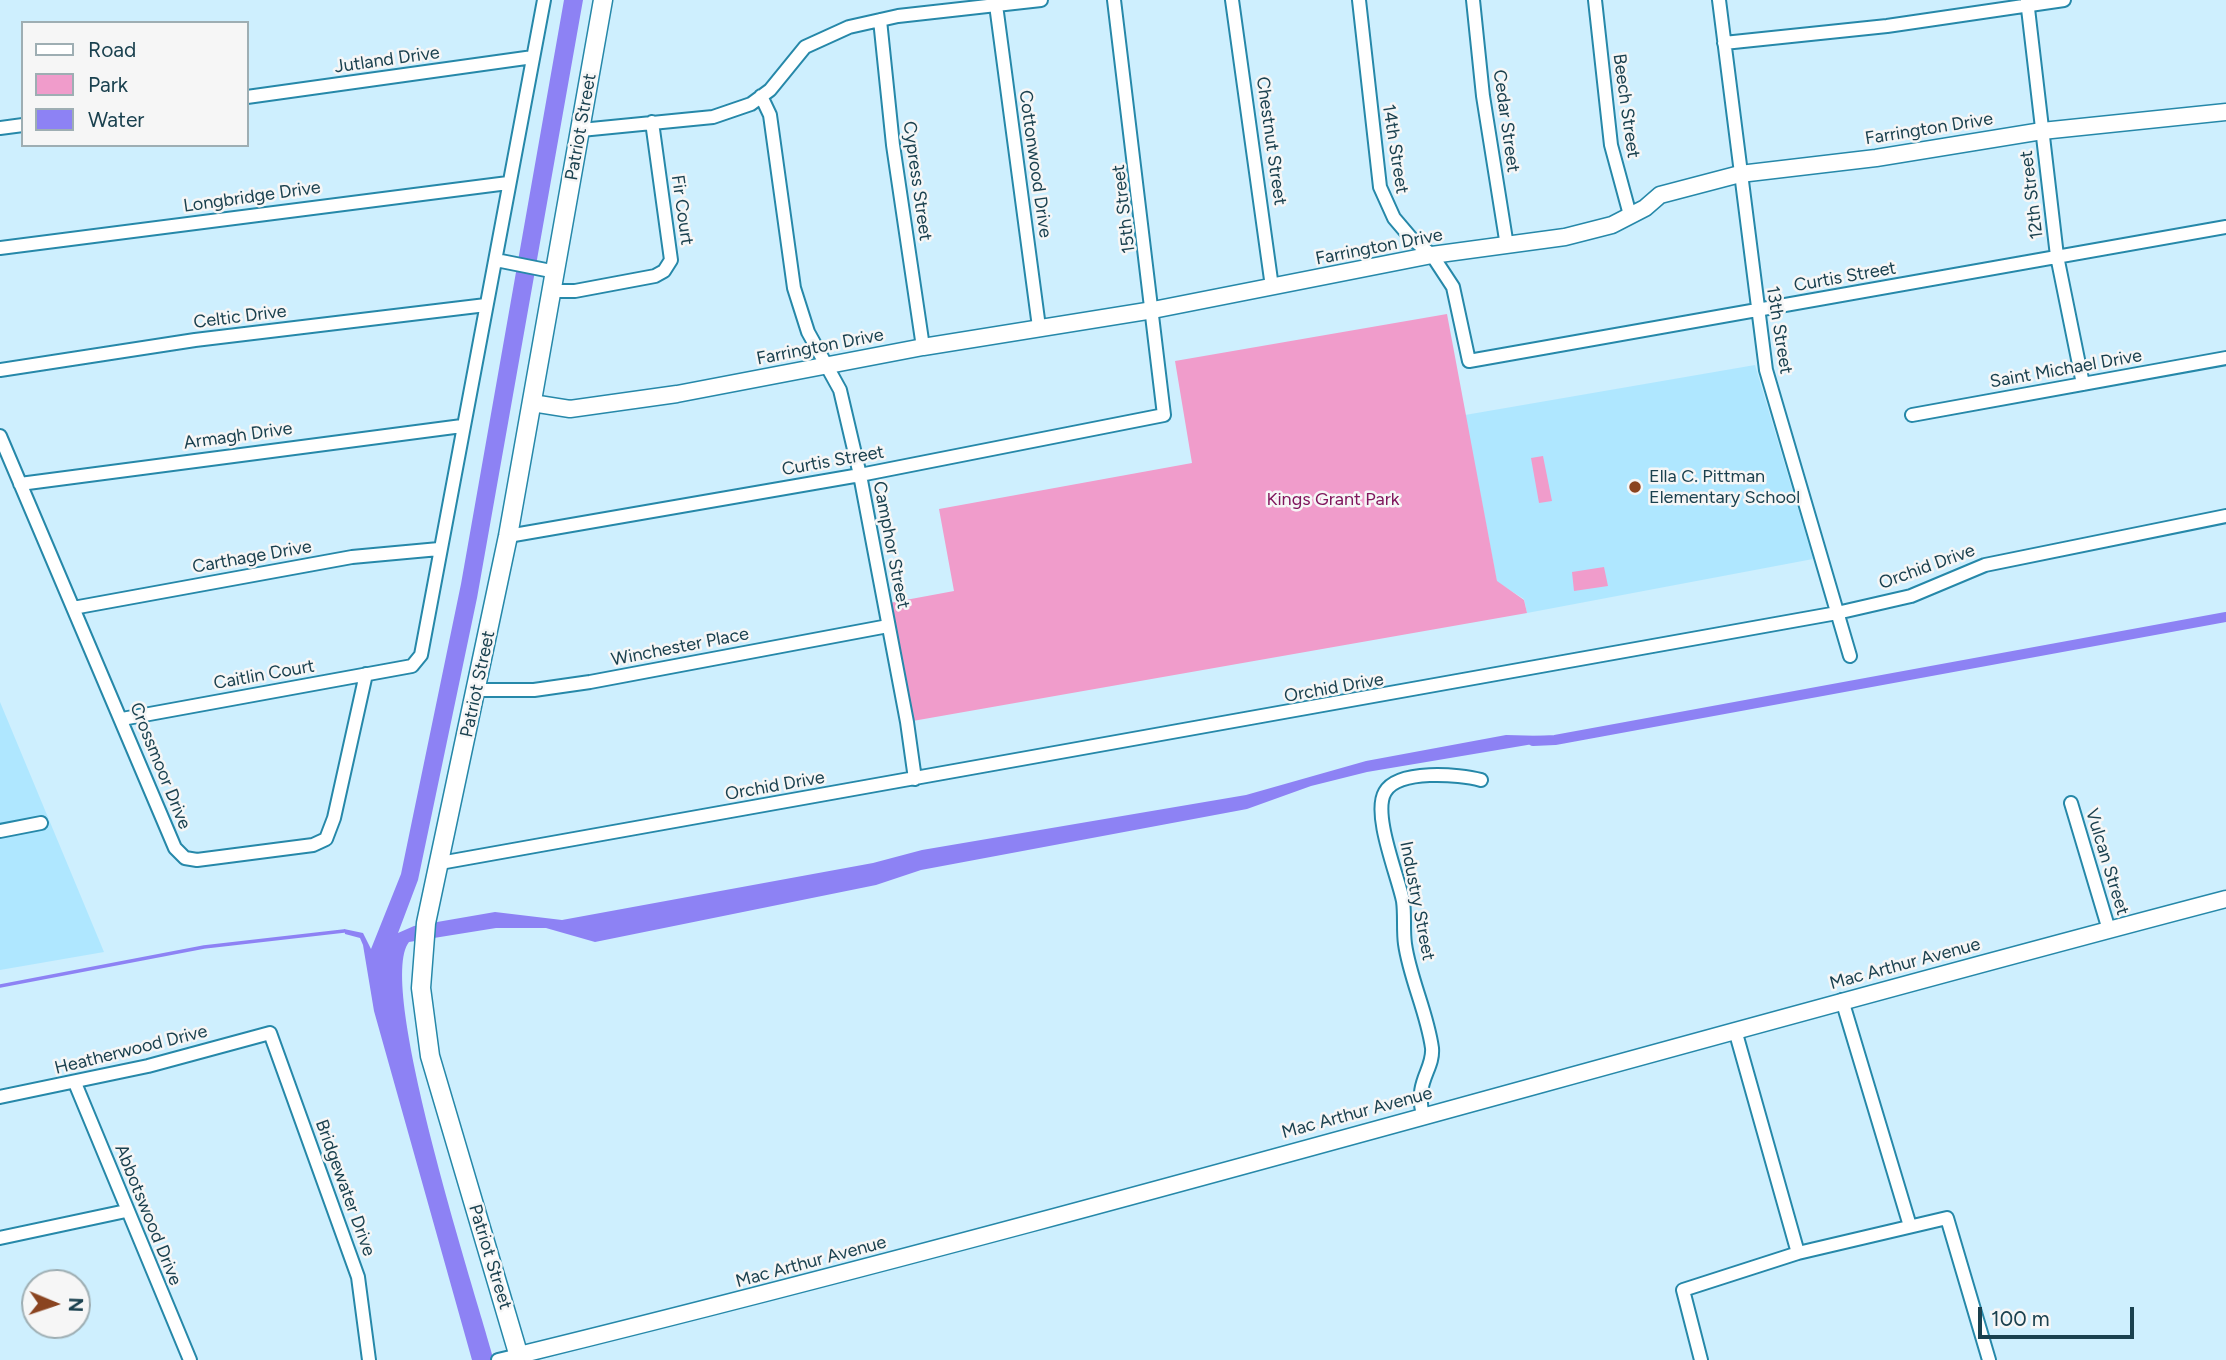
<!DOCTYPE html>
<style>
body{margin:0}
#map{position:relative;width:2226px;height:1360px;overflow:hidden;background:#ceeffe;font-family:Figtree,sans-serif}
canvas{display:block}
.legend{position:absolute;left:21px;top:21px;width:228px;height:126px;box-sizing:border-box;background:#f6f6f6;border:2px solid #9eaeb3;margin:0;padding:9px 12px;list-style:none;font-size:21px;color:#1a414f}
.legend li{display:flex;align-items:center;gap:14px;height:35px}
.legend b{width:35px;border:2px solid #9eaeb3}
.north{position:absolute;left:21px;top:1269px;width:70px;height:70px;box-sizing:border-box;background:#f6f6f6;border:2px solid #9eaeb3;border-radius:50%;rotate:92deg;font-size:19px;font-weight:700;line-height:28px;text-align:center;color:#1a414f}
.north::after{content:'';display:block;margin:auto;width:24px;height:32px;background:#8a4420;clip-path:polygon(50% 0,100% 100%,50% 72%,0 100%)}
.scale{position:absolute;left:1978px;top:1307px;width:156px;height:32px;box-sizing:border-box;border:4px solid #1a414f;border-top:0;padding-left:9px;font-size:21px;line-height:24px;white-space:nowrap;color:#1a414f;-webkit-text-stroke:5px #f6f6f6;paint-order:stroke}
</style>
<div id="map">
<canvas width="2226" height="1360"></canvas>
<ul class="legend">
<li><b style="height:9px;background:#fff"></b>Road</li>
<li><b style="height:19px;background:#f09ccb"></b>Park</li>
<li><b style="height:19px;background:#8d82f4"></b>Water</li>
</ul>
<div class="north">N</div>
<div class="scale">100 m</div>
</div>
<script>
const context = document.querySelector('canvas').getContext('2d');
context.lineJoin = 'round';
function fill(path, color) {
  context.fillStyle = color;
  context.fill(path, 'evenodd');
}
function trace(path, color, width, dash) {
  context.strokeStyle = color;
  context.lineWidth = width;
  context.lineCap = dash ? 'butt' : 'round';
  context.setLineDash(dash || []);
  context.stroke(path);
}
function label(font, color, halo, rows, align = 'center') {
  context.font = font + ' Figtree,sans-serif';
  context.lineWidth = 5;
  context.setLineDash([]);
  context.textBaseline = 'middle';
  context.strokeStyle = halo;
  context.fillStyle = color;
  for (const [text, x, y, turn = 0] of rows) {
    context.save();
    context.translate(x, y);
    context.rotate((+turn || 0) * Math.PI / 180);
    context.textAlign = isNaN(turn) ? turn : align;
    if (halo) context.strokeText(text, 0, 0);
    context.fillText(text, 0, 0);
    context.restore();
  }
}
fill(new Path2D(`
 M1755 365 1813 559 1527 613 1524 599 1497 582 1465 415Z
 M0 702 104 952 0 970Z`), '#afe7ff');
fill(new Path2D(`
 M1447 314 1497 581 1524 600 1527 613 907 722 884 604 954 591 939 509 1192 463 1175 361Z
 M1543 456 1552 501 1539 503 1531 458Z
 M1604 567 1608 586 1574 591 1572 572Z`), '#f09ccb');
fill(new Path2D(`
 M564 0H583L477 598 418 880 398 933 414 926 495 912 562 920 873 863 922 850 1246 795 1366 761 1506 735 1545 736V742L1367 772 1311 786 1247 809 921 870 876 885 595 942 546 928H496L409 942C375 985 477 1297 494 1360H472L374 1011 363 945 360 938 345 934 344 929 363 933 371 949 401 874 461 584Z`), '#8d82f4');
trace(new Path2D(`
 M0 986 204 947 344 931`), '#8d82f4', 3.5);
trace(new Path2D(`
 M1533 741 1555 740 2226 617`), '#8d82f4', 10);
const minor = new Path2D(`
 M1232 0 1272 287
 M1359 0 1380 187 1394 218 1411 238 1432 255 1453 287 1469 361 2226 227
 M1473 0 1483 96 1507 246
 M1595 0 1611 145 1630 215
 M1719 0 1766 370 1850 656
 M2027 0 2057 256 2083 384
 M996 5 1039 327
 M880 20 893 145 923 347
 M1724 43 1887 26 2064 0
 M761 96 770 115 794 288 808 332 840 390 860 475 907 722 915 779
 M247 97 533 57
 M0 128 23 125
 M581 130 713 117 751 104 770 90 805 47 849 27 898 16 1041 0
 M0 248 508 183
 M496 260 556 272
 M552 291H575L655 276 664 271 671 260 652 122
 M0 370 195 340 486 305
 M1912 415 2226 358
 M0 436 175 848 185 858 197 860 313 845 326 839 334 818 366 674
 M20 484 462 426
 M508 536 860 475 1164 415 1114 0
 M73 608 352 557 439 549
 M477 690H534L590 682 888 626
 M122 719 412 666 421 655 544 0
 M2071 803 2109 930
 M0 831 41 823
 M440 863 1837 613 1911 596 1985 565 2226 516
 M1842 1000 1910 1226
 M1735 1030 1798 1253
 M75 1083 190 1360
 M0 1097 148 1066 270 1033 358 1277 369 1360
 M1423 1115C1414 1081 1434 1070 1432 1048 1427 1012 1410 979 1405 944 1403 930 1405 915 1403 901 1398 876 1372 814 1385 792 1398 769 1459 774 1481 780
 M0 1238 126 1211
 M498 1360 519 1355
 M1701 1360 1683 1290 1798 1253 1947 1218 1989 1360`);
const tertiary = new Path2D(`
 M532 403 570 409 677 394 923 347 1153 310 1432 255 1565 237 1612 225 1645 208 1660 195 1740 174 1876 158 2042 131 2226 112
 M519 1355C1091 1215 1656 1048 2226 899`);
const secondary = new Path2D(`
 M520 1360 430 1056 421 988 426 923 508 536 603 0`);
trace(minor, '#2688a9', 16);
trace(tertiary, '#2688a9', 19);
trace(secondary, '#2688a9', 21);
trace(minor, '#fff', 12);
trace(tertiary, '#fff', 16);
trace(secondary, '#fff', 18);
for (const [x, y, r, color] of [
 [1635,487,7,"#8a4420"]
]) {
  const dot = new Path2D();
  dot.arc(x, y, r, 0, 2 * Math.PI);
  context.fillStyle = color;
  context.fill(dot);
  trace(dot, '#f6f6f6', 2.5);
}
label('18px', '#1a414f', '#f6f6f6', [
 ["Jutland Drive",387,60,-8],
 ["Beech Street",1626,106,82],
 ["Cedar Street",1506,121,82],
 ["Patriot Street",581,127,-80],
 ["Farrington Drive",1929,129,-9],
 ["Chestnut Street",1271,141,82],
 ["14th Street",1395,149,81],
 ["Cottonwood Drive",1035,164,82],
 ["Cypress Street",917,181,82],
 ["12th Street",2032,195,-97],
 ["Longbridge Drive",252,197,-8],
 ["15th Street",1124,209,-97],
 ["Fir Court",682,210,82],
 ["Farrington Drive",1379,247,-11],
 ["Curtis Street",1845,277,-10],
 ["Celtic Drive",240,317,-7],
 ["13th Street",1779,330,81],
 ["Farrington Drive",820,347,-11],
 ["Saint Michael Drive",2066,369,-10],
 ["Armagh Drive",238,436,-8],
 ["Curtis Street",833,461,-10],
 ["Camphor Street",891,545,79],
 ["Carthage Drive",252,557,-10],
 ["Orchid Drive",1927,567,-20],
 ["Winchester Place",680,647,-11],
 ["Caitlin Court",264,675,-10],
 ["Patriot Street",478,684,-78],
 ["Orchid Drive",1334,688,-10],
 ["Crossmoor Drive",160,766,68],
 ["Orchid Drive",775,786,-10],
 ["Vulcan Street",2107,862,73],
 ["Industry Street",1417,901,79],
 ["Mac Arthur Avenue",1905,964,-15],
 ["Heatherwood Drive",131,1050,-14],
 ["Mac Arthur Avenue",1357,1113,-15],
 ["Bridgewater Drive",345,1188,70],
 ["Abbotswood Drive",148,1215,68],
 ["Patriot Street",490,1257,73],
 ["Mac Arthur Avenue",811,1262,-15]
]);
label('18px', '#1a414f', '#f6f6f6', [
 ["Ella C. Pittman",1649,477],
 ["Elementary School",1649,498]
], 'left');
label('18px', '#80165d', '#f6f6f6', [
 ["Kings Grant Park",1333,500]
]);
</script>
